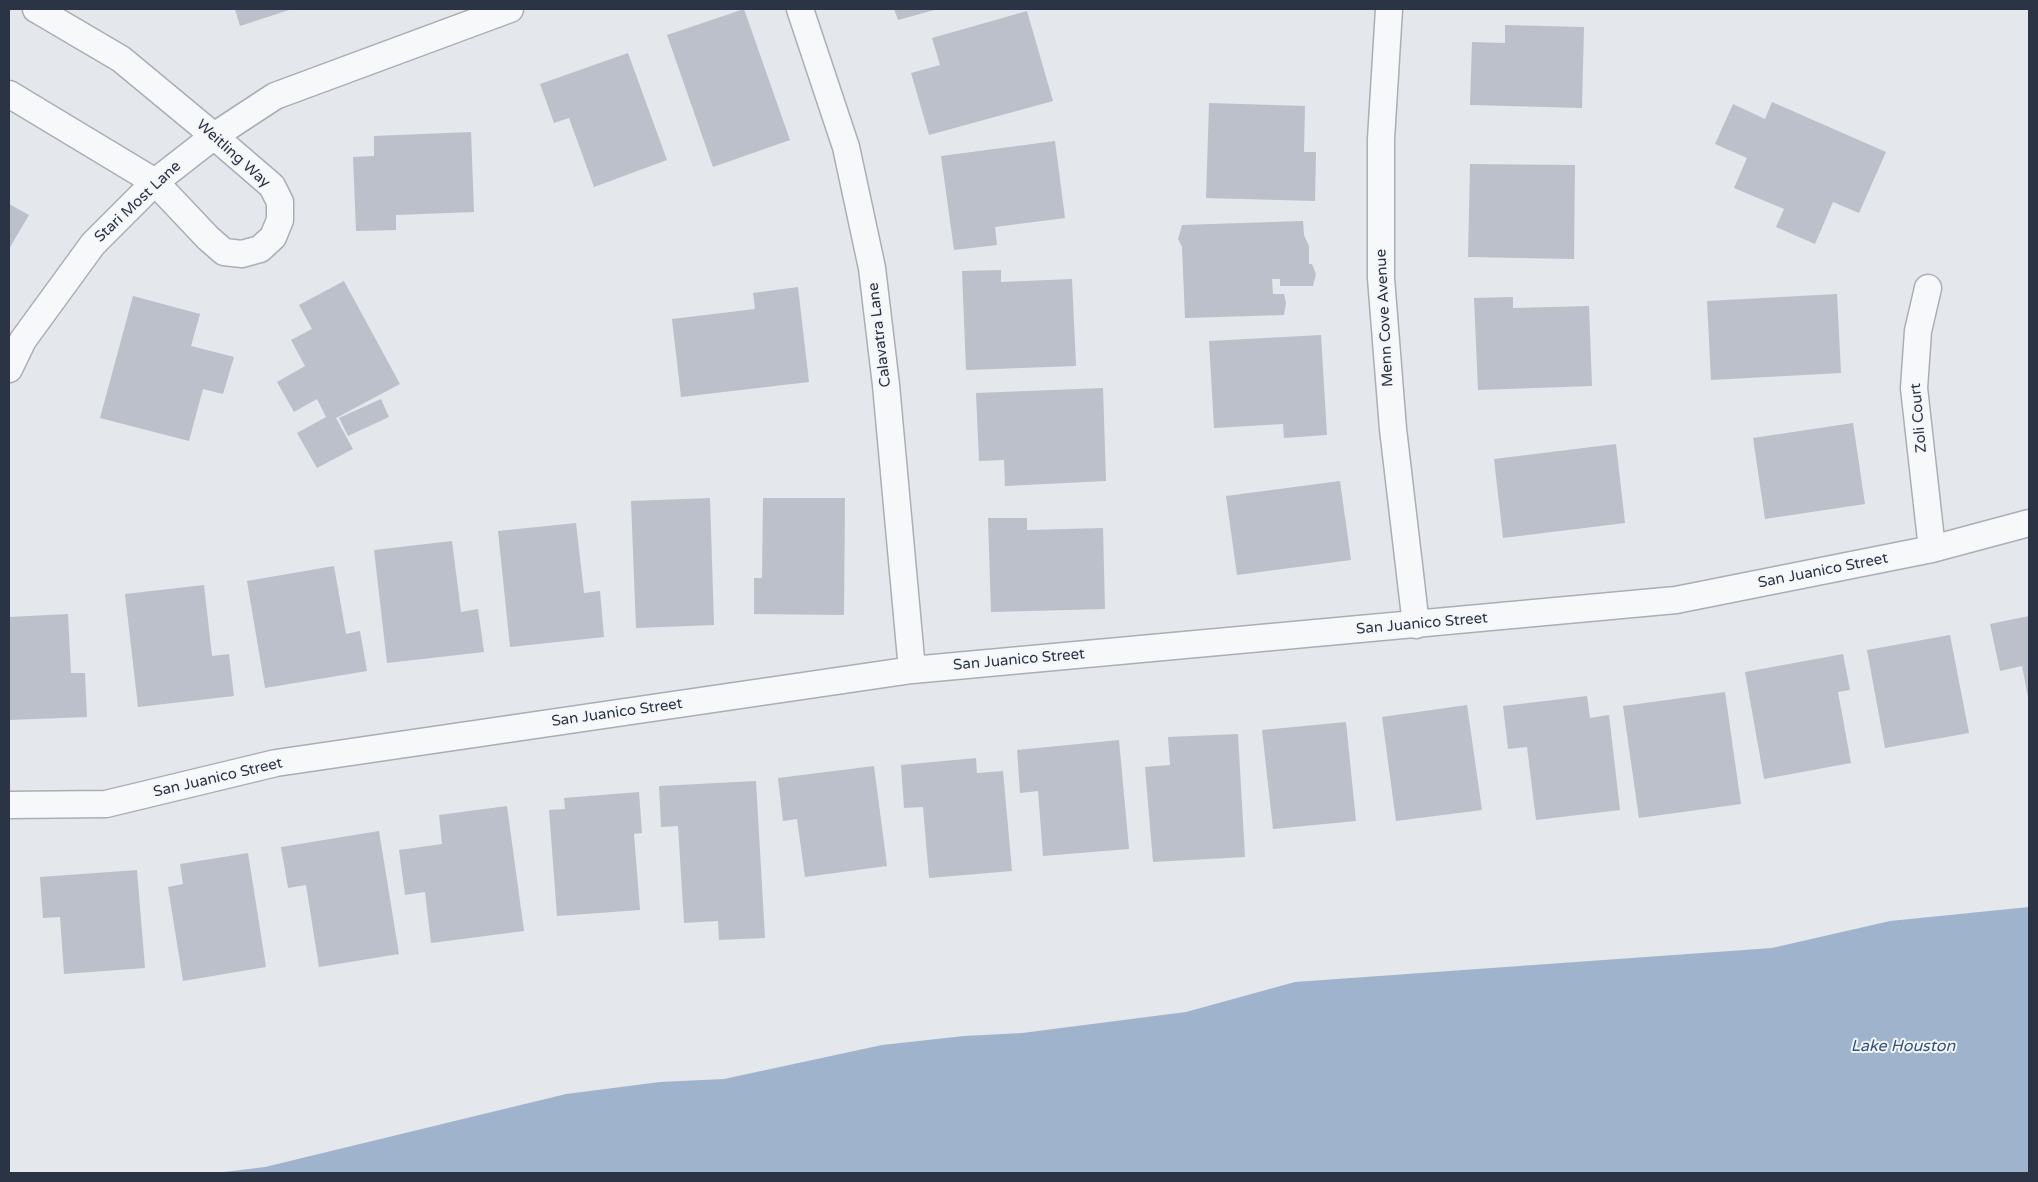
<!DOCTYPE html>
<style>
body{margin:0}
#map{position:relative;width:2038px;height:1182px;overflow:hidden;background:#e4e7ec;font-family:"Varela Round",sans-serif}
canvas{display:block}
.frame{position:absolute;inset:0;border:10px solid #2b3445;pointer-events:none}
</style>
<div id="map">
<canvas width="2038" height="1182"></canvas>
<div class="frame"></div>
</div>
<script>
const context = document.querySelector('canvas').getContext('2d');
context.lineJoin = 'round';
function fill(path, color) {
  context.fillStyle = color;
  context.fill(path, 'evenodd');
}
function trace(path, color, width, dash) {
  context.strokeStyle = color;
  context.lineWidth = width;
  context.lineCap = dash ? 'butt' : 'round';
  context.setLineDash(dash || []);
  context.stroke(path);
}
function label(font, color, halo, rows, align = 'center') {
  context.font = font + ' "Varela Round",sans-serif';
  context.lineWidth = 4;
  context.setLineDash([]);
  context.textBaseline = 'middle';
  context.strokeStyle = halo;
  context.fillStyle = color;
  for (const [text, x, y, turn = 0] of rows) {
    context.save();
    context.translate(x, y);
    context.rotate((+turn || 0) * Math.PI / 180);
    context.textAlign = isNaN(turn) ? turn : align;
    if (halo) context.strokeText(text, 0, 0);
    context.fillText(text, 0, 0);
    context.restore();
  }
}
fill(new Path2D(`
 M2029 907V1173H216L265 1167 566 1094 660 1082 724 1079 882 1045 964 1036 1022 1033 1186 1012 1295 982 1772 948 1890 921Z`), '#9fb4cc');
fill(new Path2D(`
 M235 9H292L240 26Z
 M744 9 790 140 713 167 667 35Z
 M894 9H938L898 20Z
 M1027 11 1053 101 929 135 911 73 940 65 932 38Z
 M1505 25 1584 27 1582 108 1470 105 1472 42 1505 43Z
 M628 53 667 160 594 187 569 118 554 123 540 84Z
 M1772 102 1886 152 1859 213 1833 202 1815 244 1776 227 1784 209 1734 188 1747 158 1715 144 1733 104 1765 119Z
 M1209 103 1305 106 1304 152H1316L1315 201 1206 198Z
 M471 132 474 212 396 215V230L356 231 353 157 374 156V136Z
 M1055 141 1065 218 995 227 997 245 954 250 941 156Z
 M1470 164 1575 165 1574 259 1468 257Z
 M9 204 29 215 9 249Z
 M1303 221 1304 235 1309 246V264H1312L1316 274 1313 286H1280V279H1272L1273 294H1284L1286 303 1284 315 1185 318 1182 247 1178 239 1182 225Z
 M1001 270V282L1072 279 1076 366 966 370 962 271Z
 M344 281 400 384 336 418 353 449 317 468 297 433 326 417 317 399 294 412 277 382 305 366 291 340 312 329 299 305Z
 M798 287 809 382 681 397 672 319 755 309 753 293Z
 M1837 294 1841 373 1711 380 1707 301Z
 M133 296 200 314 191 346 234 357 223 394 203 389 189 441 100 418Z
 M1513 297V308L1589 306 1592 386 1478 390 1474 298Z
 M1321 335 1327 435 1284 438 1283 424 1214 428 1209 341Z
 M1103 388 1106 481 1005 486 1004 460 979 461 976 393Z
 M381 399 389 417 348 436 339 418Z
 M1853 423 1865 504 1765 519 1753 438Z
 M1616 444 1625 523 1503 538 1494 459Z
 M1340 481 1351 560 1237 575 1226 496Z
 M710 498 714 625 636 628 631 501Z
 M763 498H845L844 615 754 614V578H762Z
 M988 518H1027V530L1103 528 1105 609 991 612Z
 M576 523 584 593 600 591 604 637 510 647 498 531Z
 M452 541 461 612 478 609 484 652 387 663 374 550Z
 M334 566 346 634 360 631 367 671 265 688 247 581Z
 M204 585 212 656 229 654 234 696 138 707 125 594Z
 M68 614 71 673H85L87 717 9 720V617Z
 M2029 616V697H2028L2022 666 2000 671 1990 624Z
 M1950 635 1969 733 1885 748 1867 650Z
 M1843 654 1850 690 1838 692 1851 763 1764 779 1745 672Z
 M1725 692 1741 804 1639 818 1623 706Z
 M1587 696 1590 718 1609 715 1620 810 1536 820 1527 747 1508 749 1503 706Z
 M1467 705 1482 810 1396 821 1382 717Z
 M1346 722 1356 821 1273 829 1262 730Z
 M1238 734 1245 857 1153 862 1145 767 1170 765 1168 737Z
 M1119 740 1129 849 1043 856 1038 791 1020 793 1017 750Z
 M976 758 977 773 1003 771 1012 871 929 878 923 807 904 808 901 765Z
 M874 766 887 866 805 877 797 819 783 821 778 778Z
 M756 781 765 938 719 940 718 921 684 923 678 826 661 827 659 786Z
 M639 792 642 833 634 834 640 910 557 916 549 810 565 809 564 798Z
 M507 806 524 931 431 943 425 892 405 895 399 850 442 844 439 815Z
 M379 831 399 954 319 967 306 885 288 888 281 847Z
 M248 853 266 967 183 981 168 887 183 884 180 864Z
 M137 870 145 968 64 974 60 917 43 918 40 877Z`), '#bbc0ca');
const street = new Path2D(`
 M800 9 846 147 872 268 886 385 912 670
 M1389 9 1381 139V278L1393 429 1416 625
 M9 94 155 182 208 238 224 252 242 254 260 249 273 237 280 220V202L272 186 214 136 121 59 36 9
 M1928 288 1918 331 1914 388 1932 549
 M9 369 23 340 93 244 155 182 214 136 275 96 510 9
 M9 805 106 804 276 763 912 670 1676 600 1932 549 2029 523`);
trace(street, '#a9aeb7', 29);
trace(street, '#f7f8fa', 26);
label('15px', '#2b3445', '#f4f6f9', [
 ["Weitling Way",233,154,42],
 ["Stari Most Lane",138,202,-43],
 ["Menn Cove Avenue",1385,318,-93],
 ["Calavatra Lane",880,335,-97],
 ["Zoli Court",1919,418,-95],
 ["San Juanico Street",1823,571,-11],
 ["San Juanico Street",1422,624,-5],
 ["San Juanico Street",1019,660,-5],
 ["San Juanico Street",617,713,-8],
 ["San Juanico Street",218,778,-13]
]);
label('italic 16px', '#34527a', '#f4f6f9', [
 ["Lake Houston",1903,1047]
]);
</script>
